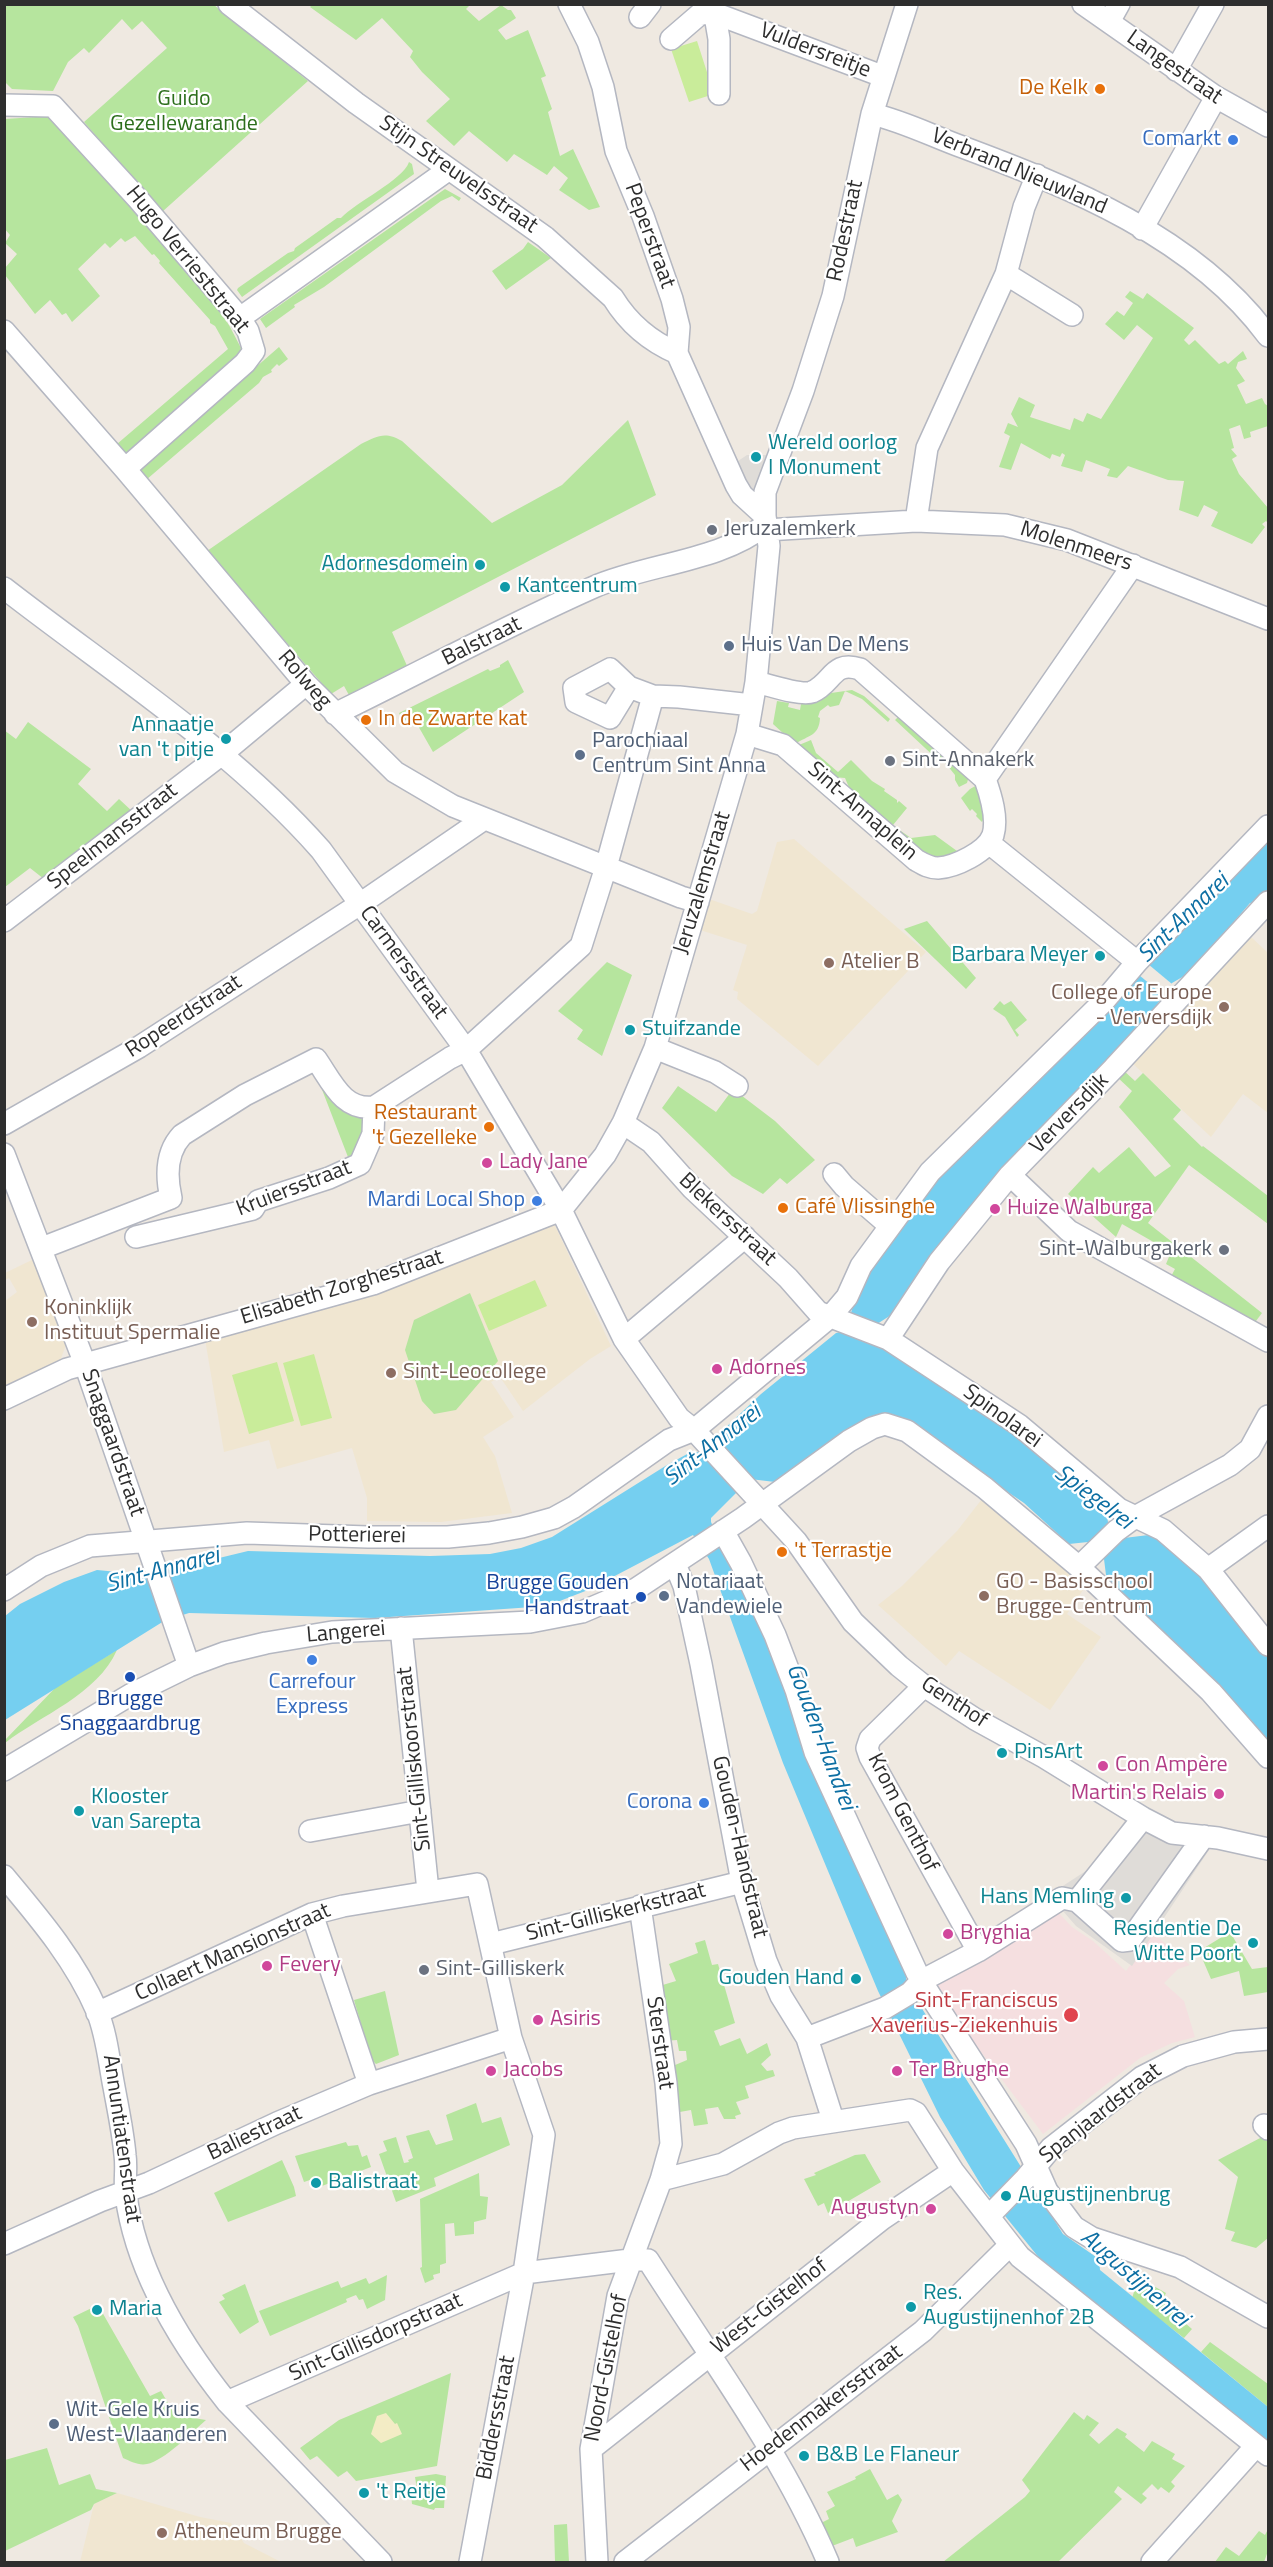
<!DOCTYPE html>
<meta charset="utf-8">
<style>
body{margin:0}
#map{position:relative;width:1273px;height:2567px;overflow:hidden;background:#efe9e1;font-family:"Titillium Web",sans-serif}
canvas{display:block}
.frame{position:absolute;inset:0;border:6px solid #2e2e2e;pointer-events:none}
</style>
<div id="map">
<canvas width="1273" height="2567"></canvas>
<div class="frame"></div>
</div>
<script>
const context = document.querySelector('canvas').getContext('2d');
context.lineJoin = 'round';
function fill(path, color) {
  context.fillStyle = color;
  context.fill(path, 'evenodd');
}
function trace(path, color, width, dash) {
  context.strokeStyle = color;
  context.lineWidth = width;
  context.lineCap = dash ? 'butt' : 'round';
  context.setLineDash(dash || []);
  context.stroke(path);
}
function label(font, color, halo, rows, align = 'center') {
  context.font = font + ' "Titillium Web",sans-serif';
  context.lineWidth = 4.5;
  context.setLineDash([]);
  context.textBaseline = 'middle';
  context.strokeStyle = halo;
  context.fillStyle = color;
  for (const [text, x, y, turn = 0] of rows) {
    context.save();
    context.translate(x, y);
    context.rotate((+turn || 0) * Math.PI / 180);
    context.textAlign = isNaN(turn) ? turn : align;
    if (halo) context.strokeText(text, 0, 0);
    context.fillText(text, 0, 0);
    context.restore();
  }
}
fill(new Path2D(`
 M794 839 926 952 818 1066 737 999 738 992 733 990 747 945 700 930 709 899 752 914 757 911 777 842Z
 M1248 934 1268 953V1113L1243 1094 1211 1137 1130 1061Z
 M552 1219 611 1346 590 1359 523 1411 500 1377 491 1382 514 1417 483 1437 495 1456 512 1513 441 1522 367 1521V1498L352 1448 277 1469 269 1440 224 1452 205 1339Z
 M36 1258 67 1342 60 1361 5 1391V1301L17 1292 9 1278 5 1280V1273Z
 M982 1499 1085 1587 1067 1614 1101 1637 1050 1710 959 1651 946 1666 878 1605 902 1586 957 1531Z
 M117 2493 200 2517 231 2523 244 2543 281 2562H80L94 2504Z`), '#f0e6d1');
fill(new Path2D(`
 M1056 1910 1072 1927 1093 1941 1126 1971 1153 1933 1190 1965 1178 1969 1164 1983 1184 2001 1195 2037 1172 2043 1140 2058 1043 2134 963 2028 934 1985 976 1965Z`), '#f5dfe0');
fill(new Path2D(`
 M4 5H214L308 81 162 212 84 122 167 48 142 21 132 30 122 19 89 53 84 48 68 62 53 91 12 89 5 82Z
 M312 5H470L466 9 479 21 501 5 508 10H511L516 18 498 30 506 40 528 30 546 76 541 78 552 109 548 112 560 156 573 149 600 207 589 210 559 190 568 178 554 166 547 175 514 154 507 162 469 131 454 146 426 121 450 99 422 72 410 57 413 51 382 18 356 40 310 7Z
 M50 116 202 288 229 325 241 348 237 359 126 454 117 444 228 349 215 326 210 323V320L159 263 160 261 154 254 152 255 135 236 125 242 121 238 110 248 105 243 78 269 100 296 72 322 66 313 62 315 50 300 35 314 5 275V268L17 254 5 243 10 235 4 228 5 119Z
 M409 162 412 164 414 174 242 297 237 290 238 288 288 253 294 251 295 248 337 218H341C356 202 403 180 409 162Z
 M445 189 461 198 459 201 452 196 441 201 324 287 294 305 295 307 266 328 260 319Z
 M528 242 551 258 506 290 492 271 523 249Z
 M1130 291 1143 299 1147 293 1194 328 1184 340 1189 345 1195 340 1219 364 1225 361 1228 364 1243 351 1247 359 1238 362 1236 368 1245 381 1237 385 1246 404 1262 398 1265 404 1268 406V426L1250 432 1251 437 1244 439 1240 425 1229 429 1234 448 1231 449 1237 456 1232 459 1239 474 1268 508V523L1266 521 1262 524 1265 527 1252 544 1211 526 1218 512 1204 505 1198 517 1179 510 1184 481 1168 480 1128 466 1117 478 1107 476 1110 469 1086 460 1082 472 1061 466 1065 455 1062 453 1060 457 1052 454 1050 459 1021 443 1011 470 999 467 1010 436 1004 433 1008 423 1018 427 1011 414 1019 397 1035 405 1030 417 1070 430 1074 418 1083 422 1087 413 1101 419 1153 338 1137 325 1124 340 1105 324 1117 311 1124 316 1133 303 1125 297Z
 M279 347 288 359 279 366 277 364 271 370 272 372 263 377 259 383 146 480 138 470Z
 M628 420 656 495 392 632 408 668 350 697 344 686 331 694 207 551 361 444C377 436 385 431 402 441L492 523 562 485Z
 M508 660 524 692 433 752 413 717 403 721 399 713 488 669 490 671 500 667V665Z
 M852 690 864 696 890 719 888 722 862 699 845 691 839 705 830 707 828 705 820 711 818 717 820 718C819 736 809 735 795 744L773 724 777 701 789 703 788 707 800 710 801 704 815 703 831 693Z
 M900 715 969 776 967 783 959 787 955 780V775L942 759 939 761 895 720Z
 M28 722 91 769 78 784 107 811 119 799 133 812 44 879 30 868 5 887 4 730 16 739Z
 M811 740 816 753 838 772 851 760 872 781 885 789 884 791 897 800V803L899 801 907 808 893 825 851 792 845 778 833 777 799 745Z
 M979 784 984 818 982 822 976 816 977 814 972 809 970 811 961 798 970 789Z
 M893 829H898L911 838 935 835 957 851 955 854 931 860Z
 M927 921 976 978 966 989 904 929Z
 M607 962 632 975 602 1056 577 1039 583 1030 558 1011Z
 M1000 1001 1004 1005 1011 1001 1027 1020 1015 1030 1019 1035 1017 1037 1005 1017 993 1009Z
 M1122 1069 1135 1081 1143 1073 1181 1110 1173 1119 1202 1147 1203 1146 1268 1196V1224L1189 1165 1148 1223 1262 1313 1256 1321 1249 1323 1168 1282 1175 1269 1166 1264 1171 1252 1122 1224 1116 1237 1068 1194 1093 1167 1099 1173 1129 1147 1155 1177 1171 1166 1119 1107 1132 1091 1116 1076Z
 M316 1074 365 1115 366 1137 351 1158 348 1157Z
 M678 1086 716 1112 733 1089 775 1121 815 1160 787 1184 780 1178 763 1194 732 1176 662 1108Z
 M470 1293 498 1361 456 1410 434 1414 422 1401 405 1350 414 1320Z
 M117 1650C97 1695 41 1715 5 1743V1740L56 1687Z
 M1230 1932 1252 1969 1268 1967V1992L1244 1996 1239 1971 1211 1979 1199 1951Z
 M705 1940 712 1965 718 1964 735 2023 714 2031 720 2046 740 2038 747 2054 767 2043 771 2055 761 2064 767 2071 773 2070 775 2076 745 2086 749 2098 736 2102 741 2114 735 2116 736 2119H724L718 2107 705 2109 708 2124 694 2126 691 2110 674 2113 668 2068 687 2060 686 2051H679L677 2040 664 2041 656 1987 676 1981 669 1964 698 1953 695 1943Z
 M385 1991 399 2055 376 2064 371 2059 354 2000Z
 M476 2103 482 2123 501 2117 510 2145 434 2178 436 2186 396 2202 379 2154 387 2151 383 2141 396 2137 404 2163 409 2162 408 2160 413 2158 406 2136 429 2130 436 2145 453 2140 446 2115Z
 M1264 2136 1268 2140V2238L1256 2248 1231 2241 1235 2232 1225 2229 1238 2177 1218 2160Z
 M346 2142 348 2146 358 2145 362 2157 367 2155 371 2167 322 2186 319 2177 304 2182 295 2156Z
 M865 2154 881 2182 828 2213 824 2203 818 2206 804 2179 816 2175 814 2173 855 2155Z
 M282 2160 294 2187 296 2196 228 2222 214 2193Z
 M479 2173 480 2196 488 2197 486 2219 474 2222V2234L455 2236 454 2223 445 2224 446 2263 440 2265V2273L433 2275 434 2279 425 2283 420 2268 422 2267 420 2199Z
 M387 2275 385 2300 367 2309 363 2299 359 2300 356 2295 346 2299 347 2302 270 2336 259 2311 338 2281 341 2288 366 2278 369 2284Z
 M1137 2283 1147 2289 1150 2284 1166 2293 1162 2301 1189 2317 1185 2323 1192 2329 1184 2338 1132 2298Z
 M245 2284 259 2322 240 2334 219 2302 225 2299 222 2295Z
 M98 2305 150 2396 161 2391 175 2415 206 2420C192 2432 164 2461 147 2464 139 2466 130 2461 123 2458L78 2326 73 2317Z
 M1210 2342 1268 2384V2407L1201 2352Z
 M451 2373 437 2466 356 2481 347 2471 338 2477 317 2456 310 2460 300 2448 339 2420Z
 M1074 2412 1084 2420 1087 2415 1099 2423 1089 2435 1099 2444 1117 2428 1127 2434 1125 2437 1144 2452 1152 2441 1175 2454 1172 2459 1185 2466 1171 2482 1175 2486 1169 2493 1161 2487 1158 2490 1152 2484 1142 2494 1147 2498 1141 2504 1118 2486 1114 2492 1122 2499 1058 2562H943L1025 2497 1030 2491 1022 2480Z
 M47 2448 59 2485 90 2474 96 2489 117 2493 94 2504 91 2510 5 2551V2460Z
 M870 2469 887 2500 898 2494 902 2500 892 2521 898 2532 856 2547 853 2538 832 2546 821 2523 829 2519 826 2511 835 2506 827 2492 856 2479 855 2477Z
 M436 2474 446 2476 444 2508H435L434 2510 412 2504 411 2494 417 2489 415 2477Z
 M567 2524 569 2562H555L554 2525Z
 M1268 2529V2551L1264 2562H1215L1226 2547 1239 2556 1259 2531 1265 2535Z`), '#b6e59e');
fill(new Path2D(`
 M386 2413 395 2424 397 2423 402 2434 381 2443 371 2434 377 2416Z`), '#f3ecc5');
fill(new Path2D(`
 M697 41 714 94 689 102 671 49Z
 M535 1280 547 1306 489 1331 478 1305Z
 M314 1354 332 1418 301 1426 283 1363Z
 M277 1362 294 1421 249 1434 232 1375Z`), '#c9ec9a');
fill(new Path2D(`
 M747 455H771L760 491 753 493 735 463Z
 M1127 1817 1213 1844 1132 1966 1076 1926 1049 1895 1098 1863Z`), '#dfdcd8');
fill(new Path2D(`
 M1268 834V891L1258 902 1250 903 1191 972 1172 983 1162 995 1152 1016 985 1188 929 1261 899 1310 877 1324 1033 1444 1105 1506 1108 1522 1124 1538 1157 1534 1223 1599 1268 1657V1743L1107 1583 1104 1559 1088 1542 1069 1544 1024 1503 907 1424 775 1482 750 1479 711 1518V1522L723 1548 746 1584 906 1965V1981L914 2005 921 2007 1063 2234 1099 2259 1100 2270 1268 2407V2441L1040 2259 984 2190 940 2117 878 1991 783 1763 709 1559 693 1535 588 1590 547 1606 375 1618 189 1613 164 1621 5 1720V1616L20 1604 64 1582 97 1570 149 1575 248 1551 430 1556 490 1554 521 1548 552 1537 667 1465 689 1453 700 1452 761 1394 836 1333 845 1331 861 1282 926 1192 949 1164 1120 987 1139 976Z`), '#75cff0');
fill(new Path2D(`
 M1148 964 1172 984 1163 995 1139 975Z`), '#efe9e1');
const minor = new Path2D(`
 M229 4 356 103 545 237 613 298C629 324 649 341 677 353
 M713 4 719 39V94
 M1083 4 1216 97 1268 126
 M640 17 650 4
 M1109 22 1119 4
 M671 39 700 14 714 13 882 76
 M1176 70 1213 4
 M4 105 53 106 138 199 240 318 248 331 254 351 245 363 125 469
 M872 114C902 121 928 134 957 145 1070 187 1195 237 1268 336
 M1142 229 1216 97
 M1006 274 1072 315
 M240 318 448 170
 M4 331 125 469 306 684 395 772 453 806 681 897 698 902
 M765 516V492L803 391 833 296 872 114 907 4
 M916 521 927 448 1006 274 1024 207 1037 175
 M766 530 916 521 1005 525 1067 540 1268 619
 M4 588C112 672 230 747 321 850L466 1050 561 1210 624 1339 679 1418 694 1430 796 1541 853 1622 899 1666 924 1686 975 1719 1044 1757 1143 1818 1172 1833 1218 1838 1268 1849
 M629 687 610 718 576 702 574 688 610 669 629 687 653 696 679 697 752 705
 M335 714C421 672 506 626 594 587 646 564 722 561 765 525
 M747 734 783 745 916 860C923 864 929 868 938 868 955 867 987 852 993 835 998 818 991 796 985 779L860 669C832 660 833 683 812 692 801 696 769 685 756 682
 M985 779 1133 565
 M989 843 1137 962
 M4 921 222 754 306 684
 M655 1048 715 1072 737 1086
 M623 1123 651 1142 692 1188 788 1278 818 1312 888 1339 1019 1425 1119 1509 1163 1530 1208 1569 1268 1645
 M4 1124 139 1047 360 904 484 819
 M4 1154 85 1364 189 1666
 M834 1174 844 1186 889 1225
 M1010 1175 1069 1231 1268 1341
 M136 1237 253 1209 258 1201 329 1178 360 1164 373 1134 374 1107 450 1058 466 1050 581 946 606 867 653 696
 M42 1248 171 1198C166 1176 166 1152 182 1135L245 1095 316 1059C332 1082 343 1111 374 1107
 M624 1339 745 1237
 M888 1339 939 1262 1010 1175 1114 1068 1268 902
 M4 1399 67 1369 373 1284 561 1210 605 1155 623 1123 655 1048 747 734 756 682 769 546 765 516 742 495 736 485 677 353 679 327 672 299 643 216 616 151 603 87 588 42 569 4
 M723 1531 741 1563 775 1635 796 1690 815 1752 917 1973
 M675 1564 684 1586 701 1664 742 1882 766 1961 781 1996 807 2038 833 2120
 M1079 1567 1116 1531 1135 1517 1230 1465 1250 1449 1268 1416
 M1208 1569 1268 1526
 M4 1590 41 1566 90 1546 247 1533 368 1537H448L489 1533 522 1527 554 1518 574 1507 669 1440 694 1430 830 1317 847 1297 861 1266 930 1172 1104 1001 1137 962 1268 826
 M401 1628 428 1891
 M924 1686 870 1739 867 1748 870 1757 978 1951
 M4 1770 130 1695 189 1666 224 1653 266 1643 332 1632 530 1622 582 1612 636 1589 743 1518 849 1441 872 1428 885 1424 907 1431 985 1488 1079 1567 1211 1692 1268 1757
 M1143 1818 1077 1901 1122 1941 1130 1940 1204 1836
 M310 1831 420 1811
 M4 1876C40 1919 75 1960 97 2011 107 2035 109 2062 114 2087 118 2109 123 2132 125 2155 127 2168 124 2182 126 2195 136 2272 180 2343 227 2402L381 2562
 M312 1914 369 2084
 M491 1944 742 1882
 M921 1981 1026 2144 1047 2191 1074 2227 1092 2238 1180 2267 1268 2317
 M97 2013 312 1914 343 1906 477 1884 511 2038 544 2135 524 2273 470 2562
 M807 2038 885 2008 910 1993 921 1981 978 1951 1062 1898 1077 1901
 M1264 2125 1268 2129
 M661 2180 723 2164 779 2133 793 2128 910 2110 916 2113 953 2171 1020 2257 1268 2455
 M989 2216 1026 2178 1051 2148 1142 2077 1183 2056 1234 2042 1268 2039
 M4 2244 100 2201 149 2183 277 2123 369 2084 511 2038
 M227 2402 524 2273 630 2260H648C711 2359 782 2454 828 2562
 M591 2449 882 2219 953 2171
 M597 2562 591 2449 618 2296 661 2180 671 2144 666 2083 640 1906
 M625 2562 923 2331 1009 2246
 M1152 2562 1256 2446`);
trace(minor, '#b4b7c1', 24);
trace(minor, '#fff', 21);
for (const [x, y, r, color] of [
 [1100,89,6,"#e8710a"],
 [1233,140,6,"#3f7fe0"],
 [756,457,6,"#0f9aa8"],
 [712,530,6,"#6b7280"],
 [480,565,6,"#0f9aa8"],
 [505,587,6,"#0f9aa8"],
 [729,646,6,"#5c6f8a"],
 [366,720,6,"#e8710a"],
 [226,739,6,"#0f9aa8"],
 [580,755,6,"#5c6f8a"],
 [890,761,6,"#6b7280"],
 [1100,956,6,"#0f9aa8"],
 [829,963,6,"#8d6e63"],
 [1224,1007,6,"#8d6e63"],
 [630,1030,6,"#0f9aa8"],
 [489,1127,6,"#e8710a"],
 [487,1163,6,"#d1479c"],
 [537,1201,6,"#3f7fe0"],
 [783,1208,6,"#e8710a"],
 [995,1209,6,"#d1479c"],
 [1224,1250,6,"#6b7280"],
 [32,1322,6,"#8d6e63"],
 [717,1369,6,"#d1479c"],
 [391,1373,6,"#8d6e63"],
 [782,1552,6,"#e8710a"],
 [664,1596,6,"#5c6f8a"],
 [984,1596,6,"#8d6e63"],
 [641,1597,6,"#1a4fb4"],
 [312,1660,6,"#3f7fe0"],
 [130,1677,6,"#1a4fb4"],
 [1002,1753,6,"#0f9aa8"],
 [1103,1766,6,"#d1479c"],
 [1219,1794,6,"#d1479c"],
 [704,1803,6,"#3f7fe0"],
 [79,1811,6,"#0f9aa8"],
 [1126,1898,6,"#0f9aa8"],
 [948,1934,6,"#d1479c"],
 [1253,1943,6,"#0f9aa8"],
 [267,1966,6,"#d1479c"],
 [424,1970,6,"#6b7280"],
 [856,1979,6,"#0f9aa8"],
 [1071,2015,8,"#e0444e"],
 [538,2020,6,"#d1479c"],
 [491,2071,6,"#d1479c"],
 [897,2071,6,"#d1479c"],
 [316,2183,6,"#0f9aa8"],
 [1006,2196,6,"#0f9aa8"],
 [931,2209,6,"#d1479c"],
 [911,2307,6,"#0f9aa8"],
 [97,2310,6,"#0f9aa8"],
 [54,2424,6,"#5c6f8a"],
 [804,2456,6,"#0f9aa8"],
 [364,2493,6,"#0f9aa8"],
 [162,2533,6,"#8d6e63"]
]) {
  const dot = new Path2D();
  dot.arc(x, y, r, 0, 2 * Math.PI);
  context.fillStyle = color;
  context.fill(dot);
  trace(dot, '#fff', 2);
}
label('22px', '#2e2e2e', '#fff', [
 ["Vuldersreitje",815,51,21],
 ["Langestraat",1174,68,35],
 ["Verbrand Nieuwland",1019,172,23],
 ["Stijn Streuvelsstraat",458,175,35],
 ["Rodestraat",846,231,-78],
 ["Peperstraat",649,236,70],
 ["Hugo Verrieststraat",187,260,51],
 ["Molenmeers",1076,547,18],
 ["Balstraat",482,642,-26],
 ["Rolweg",304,680,49],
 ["Sint-Annaplein",862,812,41],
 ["Speelmansstraat",113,837,-38],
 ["Jeruzalemstraat",703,883,-73],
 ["Carmersstraat",403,963,54],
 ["Ropeerdstraat",184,1017,-33],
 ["Verversdijk",1070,1114,-46],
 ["Kruiersstraat",294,1189,-21],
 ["Blekersstraat",727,1220,43],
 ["Elisabeth Zorghestraat",342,1288,-17],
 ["Spinolarei",1002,1417,36],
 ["Snaggaardstraat",112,1443,71],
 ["Potterierei",357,1536,1],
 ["Langerei",346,1633,-5],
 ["Genthof",954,1703,33],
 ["Sint-Gilliskoorstraat",415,1759,-96],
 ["Krom Genthof",902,1813,63],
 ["Gouden-Handstraat",739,1847,77],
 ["Sint-Gilliskerkstraat",616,1913,-14],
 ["Collaert Mansionstraat",233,1953,-24],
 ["Sterstraat",659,2043,82],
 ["Spanjaardstraat",1101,2114,-38],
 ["Baliestraat",255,2134,-25],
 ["Annuntiatenstraat",121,2139,82],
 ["West-Gistelhof",770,2307,-38],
 ["Sint-Gillisdorpstraat",376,2338,-24],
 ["Noord-Gistelhof",607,2368,-79],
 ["Hoedenmakersstraat",822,2409,-37],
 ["Biddersstraat",497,2418,-79]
]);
label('22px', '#c56008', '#fff', [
 ["De Kelk",1088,89,"right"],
 ["In de Zwarte kat",378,720],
 ["Restaurant",477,1114,"right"],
 ["'t Gezelleke",477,1139,"right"],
 ["Café Vlissinghe",795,1208],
 ["'t Terrastje",794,1552]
], 'left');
label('22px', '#2c6e1b', '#fff', [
 ["Guido",184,100],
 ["Gezellewarande",184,125]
]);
label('22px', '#366cbe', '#fff', [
 ["Comarkt",1221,140],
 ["Mardi Local Shop",525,1201],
 ["Carrefour",312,1683,"center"],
 ["Express",312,1708,"center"],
 ["Corona",692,1803]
], 'right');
label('22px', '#0d838f', '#fff', [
 ["Wereld oorlog",768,444],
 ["I Monument",768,469],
 ["Adornesdomein",468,565,"right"],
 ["Kantcentrum",517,587],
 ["Annaatje",214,726,"right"],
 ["van 't pitje",214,751,"right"],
 ["Barbara Meyer",1088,956,"right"],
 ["Stuifzande",642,1030],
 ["PinsArt",1014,1753],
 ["Klooster",91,1798],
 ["van Sarepta",91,1823],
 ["Hans Memling",1114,1898,"right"],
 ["Residentie De",1241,1930,"right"],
 ["Witte Poort",1241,1955,"right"],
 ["Gouden Hand",844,1979,"right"],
 ["Balistraat",328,2183],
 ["Augustijnenbrug",1018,2196],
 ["Res.",923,2294],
 ["Augustijnenhof 2B",923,2319],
 ["Maria",109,2310],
 ["B&B Le Flaneur",816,2456],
 ["'t Reitje",376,2493]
], 'left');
label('22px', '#5b616d', '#fff', [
 ["Jeruzalemkerk",724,530],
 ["Sint-Annakerk",902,761],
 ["Sint-Walburgakerk",1212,1250,"right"],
 ["Sint-Gilliskerk",436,1970]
], 'left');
label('22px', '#4e5e75', '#fff', [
 ["Huis Van De Mens",741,646],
 ["Parochiaal",592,742],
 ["Centrum Sint Anna",592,767],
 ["Notariaat",676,1583],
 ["Vandewiele",676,1608],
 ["Wit-Gele Kruis",66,2411],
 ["West-Vlaanderen",66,2436]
], 'left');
label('22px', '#785e54', '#fff', [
 ["Atelier B",841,963],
 ["College of Europe",1212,994,"right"],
 ["- Verversdijk",1212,1019,"right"],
 ["Koninklijk",44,1309],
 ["Instituut Spermalie",44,1334],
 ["Sint-Leocollege",403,1373],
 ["GO - Basisschool",996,1583],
 ["Brugge-Centrum",996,1608],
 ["Atheneum Brugge",174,2533]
], 'left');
label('22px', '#b23c85', '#fff', [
 ["Lady Jane",499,1163],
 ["Huize Walburga",1007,1209],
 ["Adornes",729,1369],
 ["Con Ampère",1115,1766],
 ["Martin's Relais",1207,1794,"right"],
 ["Bryghia",960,1934],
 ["Fevery",279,1966],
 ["Asiris",550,2020],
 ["Jacobs",503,2071],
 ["Ter Brughe",909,2071],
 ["Augustyn",919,2209,"right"]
], 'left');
label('22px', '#164399', '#fff', [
 ["Brugge Gouden",629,1584],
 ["Handstraat",629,1609],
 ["Brugge",130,1700,"center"],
 ["Snaggaardbrug",130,1725,"center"]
], 'right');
label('22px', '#be3a42', '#fff', [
 ["Sint-Franciscus",1058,2002],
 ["Xaverius-Ziekenhuis",1058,2027]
], 'right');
label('italic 24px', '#0d6fa3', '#fff', [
 ["Sint-Annarei",1184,919,-44],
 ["Sint-Annarei",713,1446,-38],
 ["Spiegelrei",1093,1498,37],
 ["Sint-Annarei",163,1571,-15],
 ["Gouden-Handrei",820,1737,69],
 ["Augustijnenrei",1134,2279,41]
]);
</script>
